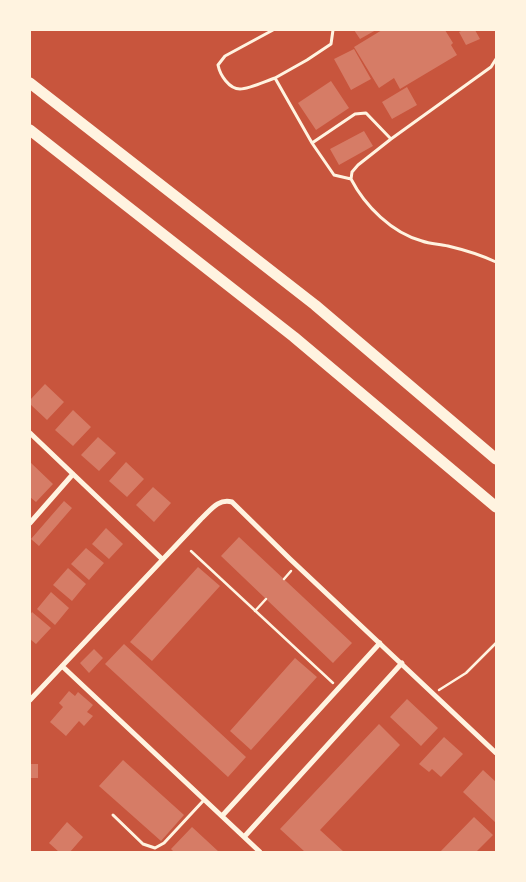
<!DOCTYPE html>
<style>
body{margin:0}
#map{position:relative;width:526px;height:882px;overflow:hidden;background:#c8553d;font-family:Montserrat,sans-serif}
canvas{display:block}
.frame{position:absolute;inset:0;border:31px solid #fff3e0;pointer-events:none}
</style>
<div id="map">
<canvas width="526" height="882"></canvas>
<div class="frame"></div>
</div>
<script>
const context = document.querySelector('canvas').getContext('2d');
context.lineJoin = 'round';
function fill(path, color) {
  context.fillStyle = color;
  context.fill(path, 'evenodd');
}
function trace(path, color, width, dash) {
  context.strokeStyle = color;
  context.lineWidth = width;
  context.lineCap = dash ? 'butt' : 'round';
  context.setLineDash(dash || []);
  context.stroke(path);
}
fill(new Path2D(`
 M354 30H376L360 39Z
 M382 30H445L453 43 451 45 457 55 400 89 394 78 379 88 354 47Z
 M463 30H475L480 39 466 45 459 32Z
 M354 49 371 79 351 90 334 59Z
 M331 81 349 108 316 130 298 103Z
 M407 87 417 105 392 119 382 102Z
 M364 131 373 146 339 165 330 149Z
 M45 384 64 402 47 420 30 404V400Z
 M73 410 91 427 73 446 55 430Z
 M98 437 116 453 99 471 81 455Z
 M30 462 53 484 36 502 30 497Z
 M126 462 144 479 127 497 109 481Z
 M153 487 171 503 154 522 136 505Z
 M64 501 72 508 39 546 31 539Z
 M106 528 123 544 109 559 92 544Z
 M239 537 352 643 333 663 221 556Z
 M86 548 104 563 89 580 71 564Z
 M198 567 220 586 152 661 130 642Z
 M68 568 86 584 72 601 53 585Z
 M51 592 69 608 55 625 37 609Z
 M32 612 51 628 36 644 30 639V615Z
 M124 644 246 757 228 777 105 664Z
 M94 649 103 658 89 673 80 663Z
 M295 658 317 677 251 750 230 731Z
 M69 691 75 696 78 692 93 705 87 712 93 716 84 726 79 721 66 736 50 722 63 707 59 703Z
 M407 699 438 728 421 746 390 717Z
 M379 724 400 745 320 830 344 852H305L280 829Z
 M444 737 463 754 441 777 432 769 429 772 419 764Z
 M123 760 184 815 161 841 99 786Z
 M30 764H38V778H30Z
 M483 770 496 782V823L463 792Z
 M474 817 493 835 476 852H440Z
 M67 822 83 837 70 852H59L49 843Z
 M192 827 219 852H174L171 849Z`), '#d67c66');
trace(new Path2D(`
 M191 551 333 683
 M284 579 291 571
 M255 611 266 599
 M439 690 466 673 496 643`), '#fff3e0', 2.5);
trace(new Path2D(`
 M273 30 225 56 218 65C220 75 229 89 240 89 249 89 266 81 275 78
 M333 30 331 44 307 60 275 78 312 143 334 175 351 179
 M496 59 491 67 391 139 358 165 352 172 351 179C365 206 392 233 422 241 430 244 440 244 448 246 465 250 481 255 496 262
 M312 143 355 114 366 113 391 139
 M113 815 143 844 155 848 164 843 204 800`), '#fff3e0', 3);
trace(new Path2D(`
 M30 433 162 559
 M30 523 73 474
 M62 666 260 852
 M30 700 201 519C210 511 218 498 232 502L290 559 496 753
 M222 816 380 643
 M244 837 402 663`), '#fff3e0', 5);
trace(new Path2D(`
 M30 83 315 305 496 459
 M30 130 294 337 496 507`), '#fff3e0', 11);
</script>
